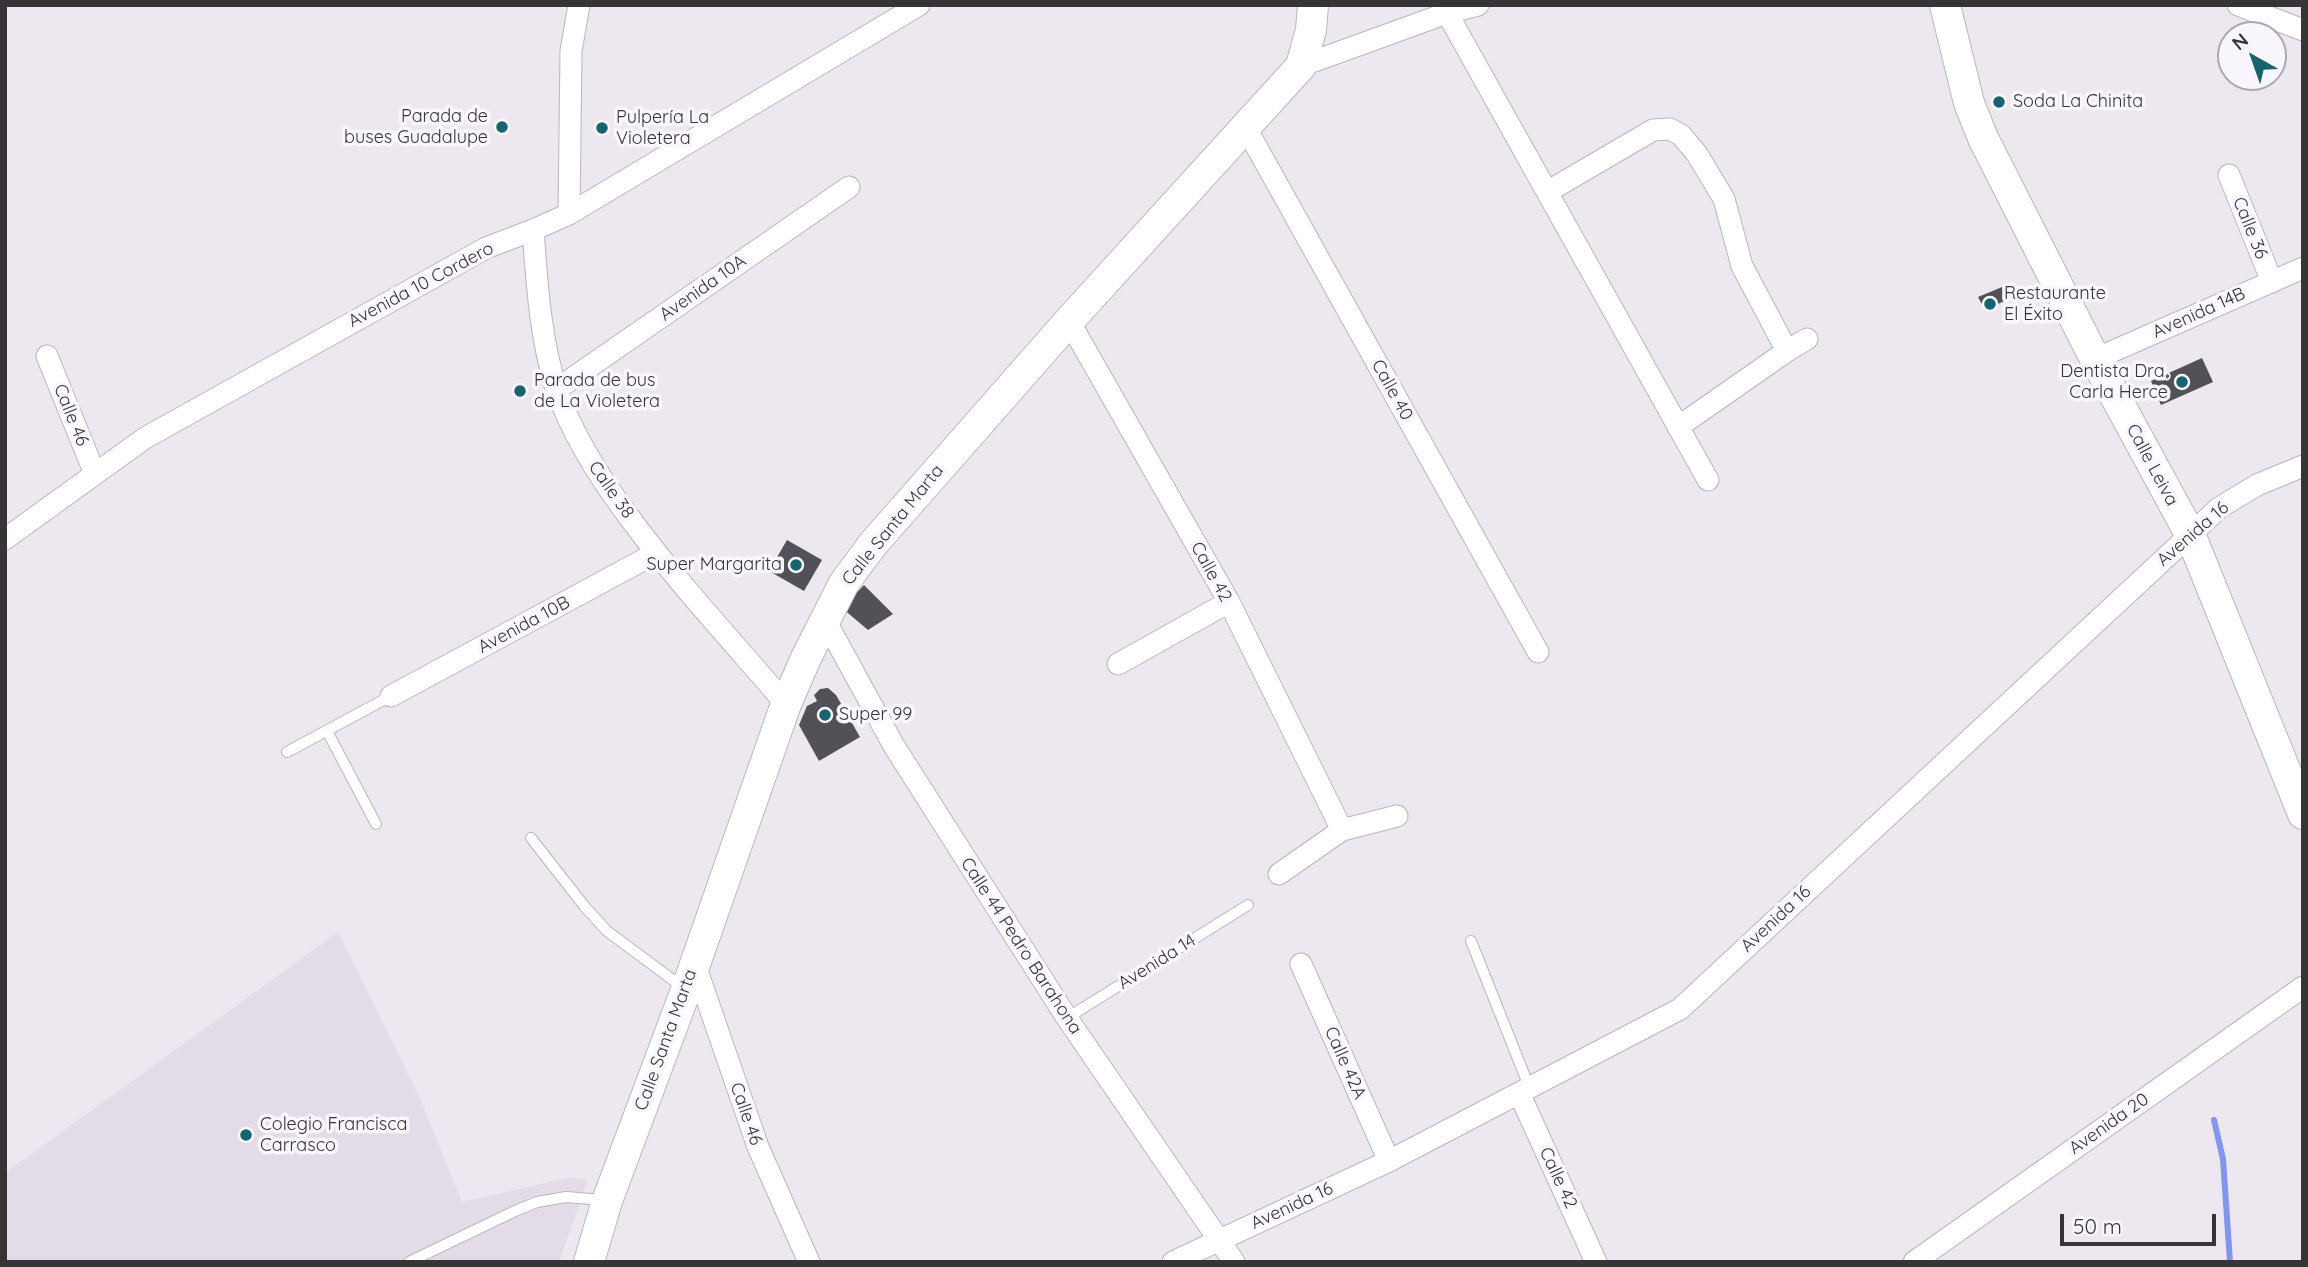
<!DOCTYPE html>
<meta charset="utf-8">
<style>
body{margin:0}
#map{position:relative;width:2308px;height:1267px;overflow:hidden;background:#ede8ef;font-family:Quicksand,sans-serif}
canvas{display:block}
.frame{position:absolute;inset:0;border:7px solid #363436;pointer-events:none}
.north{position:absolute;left:2217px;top:21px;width:70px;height:70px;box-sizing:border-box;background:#faf6fd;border:2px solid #aca8ad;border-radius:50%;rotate:320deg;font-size:19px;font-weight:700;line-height:28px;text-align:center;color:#363436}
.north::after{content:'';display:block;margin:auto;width:24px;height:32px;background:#17646e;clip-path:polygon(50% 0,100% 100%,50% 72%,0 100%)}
.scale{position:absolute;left:2060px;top:1214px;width:156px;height:32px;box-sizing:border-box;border:4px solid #363436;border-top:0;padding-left:9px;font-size:21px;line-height:24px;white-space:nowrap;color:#363436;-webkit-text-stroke:5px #faf6fd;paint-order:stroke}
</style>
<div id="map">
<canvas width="2308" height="1267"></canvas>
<div class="frame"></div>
<div class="north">N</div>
<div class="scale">50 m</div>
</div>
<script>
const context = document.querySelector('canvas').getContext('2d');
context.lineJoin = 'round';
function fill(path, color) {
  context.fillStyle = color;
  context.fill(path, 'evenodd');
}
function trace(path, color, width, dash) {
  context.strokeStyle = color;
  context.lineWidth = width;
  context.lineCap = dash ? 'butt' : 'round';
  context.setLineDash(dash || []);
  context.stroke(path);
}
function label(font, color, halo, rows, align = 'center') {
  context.font = font + ' Quicksand,sans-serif';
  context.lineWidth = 7;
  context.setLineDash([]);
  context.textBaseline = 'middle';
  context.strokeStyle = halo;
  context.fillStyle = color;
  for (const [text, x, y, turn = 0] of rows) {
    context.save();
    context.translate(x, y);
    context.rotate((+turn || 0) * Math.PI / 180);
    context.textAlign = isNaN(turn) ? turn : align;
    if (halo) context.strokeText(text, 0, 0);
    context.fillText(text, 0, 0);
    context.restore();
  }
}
fill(new Path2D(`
 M338 932 419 1096 462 1202 571 1177 588 1180 559 1262H5V1173Z`), '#e4dbe8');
trace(new Path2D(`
 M2214 1120 2223 1159 2230 1262`), '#8296ed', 6);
fill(new Path2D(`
 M2007 285 2013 297 1985 310 1978 297Z
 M2202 358 2213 382 2161 405 2151 381Z
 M787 540 822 560 804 591 769 571Z
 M864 585 893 614 868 630 842 608Z
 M828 688 836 695 860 737 819 761 799 725 807 706 817 701 814 695 820 689Z`), '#525157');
const lane = new Path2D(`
 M327 731 376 824
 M287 752 391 696
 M531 838 585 907 607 931 685 989
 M1471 941 1530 1089
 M1067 1018 1248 905
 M409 1262 515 1211 537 1202 566 1197 604 1200`);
const street = new Path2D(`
 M2238 5 2303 30
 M1447 13 1708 480
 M1301 66 1447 13 1478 5
 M1246 128 1538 652
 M2229 175 2272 282
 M1547 192 1653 130 1670 129 1681 135 1697 154 1724 199 1742 266 1787 351 1678 427
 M569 214 571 51 579 5
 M533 230C537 283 540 337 556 388 572 435 599 477 629 517 677 582 733 642 786 704
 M1069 321 1229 602 1342 830
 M1787 351 1807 339
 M47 356 95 474
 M2095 359 2303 268
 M557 389 849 187
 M5 539 145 438 486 248 533 230 569 214 919 5
 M825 620 894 746 1067 1018 1234 1262
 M1118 664 1229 602
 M391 696 656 553
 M1279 874 1342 830 1397 816
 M694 962 758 1147 809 1262
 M1301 964 1389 1161
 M1520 1095 1596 1262
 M1173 1262 1389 1161 1680 1009 2219 508 2257 485 2303 466
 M1914 1262 2303 987`);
const secondary = new Path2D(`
 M1945 5 1969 103 1983 138 2095 359 2190 534 2303 814
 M589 1262 607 1201 686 990 786 704 806 658 844 583 873 544 1069 321 1301 66 1311 30 1313 5`);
trace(lane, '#bab6bc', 12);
trace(street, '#bab6bc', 23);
trace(secondary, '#bab6bc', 32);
trace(lane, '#fff', 10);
trace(street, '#fff', 21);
trace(secondary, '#fff', 30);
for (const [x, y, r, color] of [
 [1999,102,7,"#17646e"],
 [502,127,7,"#17646e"],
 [602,128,7,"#17646e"],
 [1990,304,7,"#17646e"],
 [2182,382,7,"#17646e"],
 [520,391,7,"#17646e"],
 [796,565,7,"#17646e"],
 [825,715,7,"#17646e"],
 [246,1135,7,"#17646e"]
]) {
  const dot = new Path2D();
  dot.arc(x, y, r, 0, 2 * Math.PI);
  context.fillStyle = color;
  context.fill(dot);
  trace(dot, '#faf6fd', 2.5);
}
label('18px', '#363436', '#faf6fd', [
 ["Soda La Chinita",2013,102],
 ["Parada de",488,117,"right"],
 ["buses Guadalupe",488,138,"right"],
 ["Pulpería La",616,118],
 ["Violetera",616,139],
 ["Restaurante",2004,294],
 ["El Éxito",2004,315],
 ["Dentista Dra.",2168,372,"right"],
 ["Carla Herce",2168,393,"right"],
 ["Parada de bus",534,381],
 ["de La Violetera",534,402],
 ["Super Margarita",782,565,"right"],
 ["Super 99",839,715],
 ["Colegio Francisca",260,1125],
 ["Carrasco",260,1146]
], 'left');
label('18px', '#363436', '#faf6fd', [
 ["Calle 36",2250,228,68],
 ["Avenida 10 Cordero",421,285,-28],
 ["Avenida 10A",703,288,-35],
 ["Avenida 14B",2199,313,-24],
 ["Calle 40",1392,390,61],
 ["Calle 46",71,415,68],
 ["Calle Leiva",2152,465,62],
 ["Calle 38",611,490,55],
 ["Calle Santa Marta",893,525,-51],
 ["Avenida 16",2193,534,-41],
 ["Calle 42",1211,572,61],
 ["Avenida 10B",524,625,-28],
 ["Avenida 16",1776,919,-43],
 ["Calle 44 Pedro Barahona",1021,946,57],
 ["Avenida 14",1157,962,-32],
 ["Calle Santa Marta",666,1040,-70],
 ["Calle 42A",1345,1063,66],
 ["Calle 46",746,1114,71],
 ["Avenida 20",2109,1124,-35],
 ["Calle 42",1558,1178,65],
 ["Avenida 16",1292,1206,-25]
]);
</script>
